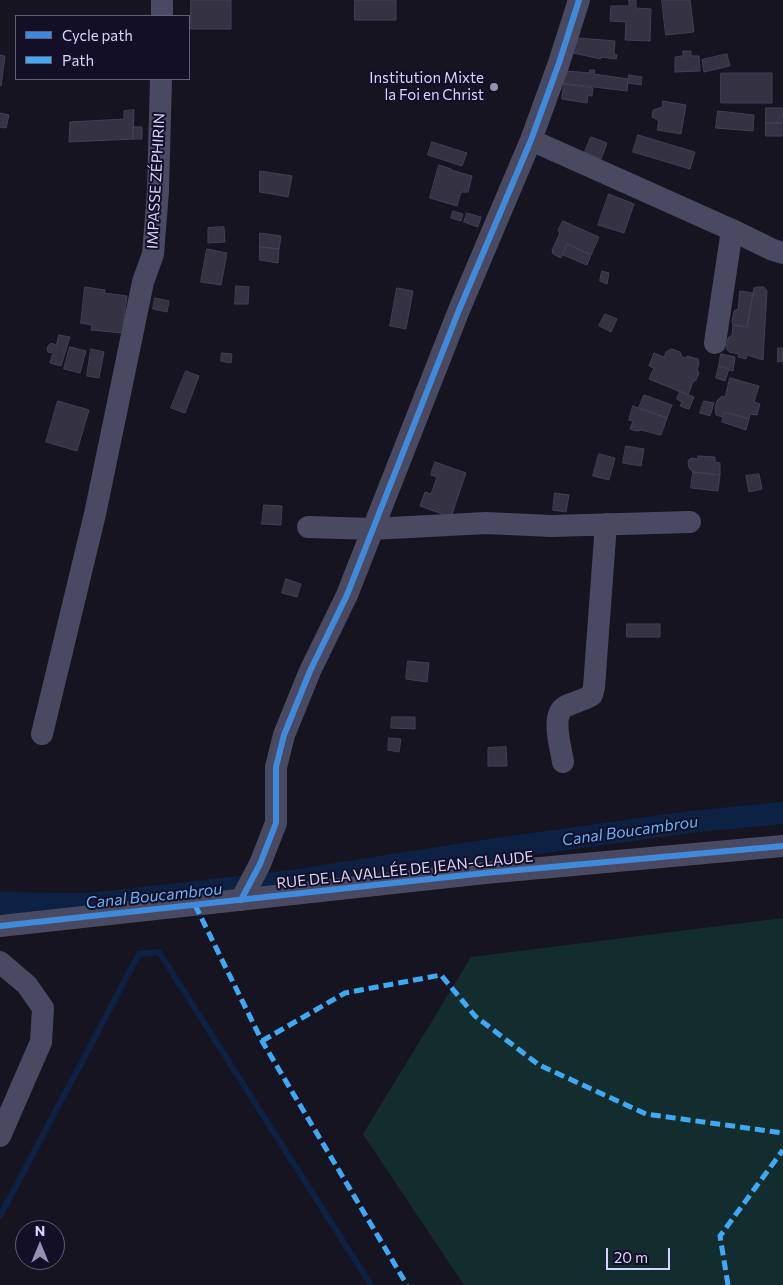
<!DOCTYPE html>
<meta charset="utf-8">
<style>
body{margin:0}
#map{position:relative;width:783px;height:1285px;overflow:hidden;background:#161421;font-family:Commissioner,sans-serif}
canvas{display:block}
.legend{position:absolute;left:15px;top:15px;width:175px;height:65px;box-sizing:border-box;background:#130f26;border:1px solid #625e7d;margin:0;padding:6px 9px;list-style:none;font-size:15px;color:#d9d4ff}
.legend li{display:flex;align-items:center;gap:10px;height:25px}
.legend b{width:25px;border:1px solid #625e7d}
.north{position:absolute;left:15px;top:1220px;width:50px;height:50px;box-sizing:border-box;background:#130f26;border:1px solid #625e7d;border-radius:50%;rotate:0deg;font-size:14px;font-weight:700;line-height:20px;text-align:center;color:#d9d4ff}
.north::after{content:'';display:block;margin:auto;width:18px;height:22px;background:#9591b1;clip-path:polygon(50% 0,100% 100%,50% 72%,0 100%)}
.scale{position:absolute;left:606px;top:1248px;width:64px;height:22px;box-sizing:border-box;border:2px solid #d9d4ff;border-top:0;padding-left:6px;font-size:15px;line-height:18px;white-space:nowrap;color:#d9d4ff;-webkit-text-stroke:4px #130f26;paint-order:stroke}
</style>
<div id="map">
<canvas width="783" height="1285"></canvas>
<ul class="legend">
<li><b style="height:6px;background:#408adc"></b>Cycle path</li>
<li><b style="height:6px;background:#3fa9f5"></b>Path</li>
</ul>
<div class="north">N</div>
<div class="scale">20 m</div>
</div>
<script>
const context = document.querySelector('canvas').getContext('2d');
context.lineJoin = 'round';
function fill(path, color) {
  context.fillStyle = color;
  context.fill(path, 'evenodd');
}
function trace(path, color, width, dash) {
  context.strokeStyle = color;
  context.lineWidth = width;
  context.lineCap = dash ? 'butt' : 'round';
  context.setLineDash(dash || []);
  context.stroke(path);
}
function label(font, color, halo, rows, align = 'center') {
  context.font = font + ' Commissioner,sans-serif';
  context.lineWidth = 4;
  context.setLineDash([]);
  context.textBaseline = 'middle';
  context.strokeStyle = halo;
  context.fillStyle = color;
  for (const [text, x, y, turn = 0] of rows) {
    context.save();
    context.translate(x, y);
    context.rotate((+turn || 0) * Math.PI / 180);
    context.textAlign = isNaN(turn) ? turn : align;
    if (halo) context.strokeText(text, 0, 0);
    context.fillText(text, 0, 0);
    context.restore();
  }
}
fill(new Path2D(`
 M783 918V1285H464L363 1134 471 957Z`), '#132c2d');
trace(new Path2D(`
 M0 1216 139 954 159 952 371 1285`), '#0d2144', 6);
trace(new Path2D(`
 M0 903 90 904 291 881 475 852 690 822 783 813`), '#0d2144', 22);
const building = new Path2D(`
 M191 0H231V29H191Z
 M355 0H396V20H355Z
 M629 0H636V8L651 9 650 41 625 40 626 22 610 21 611 6H629Z
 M662 0H690L694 32 666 35Z
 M579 38 615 41 614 54 617 55 616 59 601 57V59L573 53Z
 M683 51H691V56H699L700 71 675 72V57L683 56Z
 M727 54 730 66 704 72 702 60Z
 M0 55 5 56 1 86H0Z
 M590 70H595L594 74 628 79 627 91 562 83 567 71 589 73Z
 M721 73H772V103H721Z
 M629 75 642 77 641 85 628 83Z
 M564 84 593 88 592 96 588 95 587 103 562 99Z
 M663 101 686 105 681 134 657 130 659 121 652 117 653 110 662 107Z
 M766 108H783L782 123H766Z
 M134 110 133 139 69 142 70 122 124 119V111Z
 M718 111 754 115 753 131 716 128Z
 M0 113 9 115 6 128 0 127Z
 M766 123H782V136H766Z
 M133 127H142V139H133Z
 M638 135 695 152 690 169 633 152Z
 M591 137 607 143 601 159 585 152Z
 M432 142 467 153 462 166 428 155Z
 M439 165 451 169V170L472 176 468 192H461L457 206 430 198Z
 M260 171 292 176 288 197 260 192Z
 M609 194 634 204 624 233 598 225Z
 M453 211 463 214 461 221 451 218Z
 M467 213 481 217 478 227 464 222Z
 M563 221 599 237 591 255 567 244 561 258 553 254 552 250 560 233 558 231Z
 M224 227 225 242 208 243V228Z
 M260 233 281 236 279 249 260 247Z
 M567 244 591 255 587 265 563 255Z
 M260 247 279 249 278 263 260 260Z
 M207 249 227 253 221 285 201 282Z
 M602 271 609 273 607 284 600 281Z
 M236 286 249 287 248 304H235Z
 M85 287 105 290 104 293 127 296 122 333 91 330 92 325 81 323Z
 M757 287H764L767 291 763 360 747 355 746 359 738 357 739 354 729 352 726 348 728 338 732 335 733 325 747 327 754 288Z
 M397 288 413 291 406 329 390 326Z
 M740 291 753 293 747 327 733 325 732 322 734 311 738 309Z
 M155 298 169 301 167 312 153 309Z
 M605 314 617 319 611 332 599 326Z
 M59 335 70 337 61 366 50 363 53 353 48 352 47 349 48 346 51 343 56 345Z
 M70 347 86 351 80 373 64 369Z
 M778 348H783V361L778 362Z
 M91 349 104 352 99 378 87 376Z
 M672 349 680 352 682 357 686 358 687 356 698 359 699 364 697 369 699 373 696 380 693 382 688 395 649 379 654 368 649 366 654 353 664 357 666 352Z
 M222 353 232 354 231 363 221 361Z
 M721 354 735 357 733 371 719 366Z
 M719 366 729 369 725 381 716 378Z
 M186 371 199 376 185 413 171 408Z
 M730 378 759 386 754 402 760 404 757 415 750 414 749 419 725 412 723 417 716 415 715 408 717 401 722 396 725 397Z
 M680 391 694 397 689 409 680 406 682 402 677 399Z
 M644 395 672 405 667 418 639 408Z
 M58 401 89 410 77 451 46 442Z
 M704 401 714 403 710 416 700 413Z
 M633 406 667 418 661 435 641 430 637 431 630 429 633 421 629 420Z
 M725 412 749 419 746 430 722 422Z
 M626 446 644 449 641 466 623 463Z
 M599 454 615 458 609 480 593 476Z
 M698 456 715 457V462L720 463V475L693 472 689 468 688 461 691 458 698 459Z
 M435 462 466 473 451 517 420 506 425 492 431 494 437 477 431 475Z
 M693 472 720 475 718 491 691 488Z
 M759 474 762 489 749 492 746 476Z
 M555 493 569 495 566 512 553 510Z
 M264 505 282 506 281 525 262 524Z
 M286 579 301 584 297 597 282 593Z
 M627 624H660V637H627Z
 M408 661 429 663 427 682 406 679Z
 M392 717H415V729L391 728Z
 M389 738 401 739 399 752 388 750Z
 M506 747 507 766H488V748Z`);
fill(building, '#343243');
trace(building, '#433f54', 1);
trace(new Path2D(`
 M162 16V0
 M531 140 732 230 773 250 783 253
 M715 343 732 230
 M308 527 372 529 486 523 551 526 690 522
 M42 734 95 514 143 282 153 254 158 191 161 79
 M563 762C561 748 550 714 566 706 575 702 584 700 592 695L594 687 606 524
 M241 900 260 864 276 823V767L284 735 310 671 347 595 459 310 531 140 559 63 579 0
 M0 926 485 873 783 846
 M0 962 27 985 43 1008 41 1042 0 1136`), '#4a4962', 22);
trace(new Path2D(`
 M195 905 262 1041 407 1285
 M262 1041 345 993 441 975 475 1016 539 1065 646 1114 783 1133
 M728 1285 720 1236 783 1150`), '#3fa9f5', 5, [10, 5]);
trace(new Path2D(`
 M241 900 260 864 276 823V767L284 735 310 671 347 595 459 310 531 140 559 63 579 0
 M0 926 485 873 783 846`), '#408adc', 6);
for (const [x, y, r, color] of [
 [494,87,5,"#9591b1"]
]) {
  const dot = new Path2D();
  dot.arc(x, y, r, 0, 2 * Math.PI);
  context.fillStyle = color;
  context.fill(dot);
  trace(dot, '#130f26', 2);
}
label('15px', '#d9d4ff', '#130f26', [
 ["Institution Mixte",484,78],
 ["la Foi en Christ",484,95]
], 'right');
label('15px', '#d9d4ff', '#130f26', [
 ["IMPASSE ZÉPHIRIN",156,181,-87],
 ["RUE DE LA VALLÉE DE JEAN-CLAUDE",405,870,-6]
]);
label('italic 16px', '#62b6ff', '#130f26', [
 ["Canal Boucambrou",630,831,-8],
 ["Canal Boucambrou",154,896,-6]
]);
</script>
